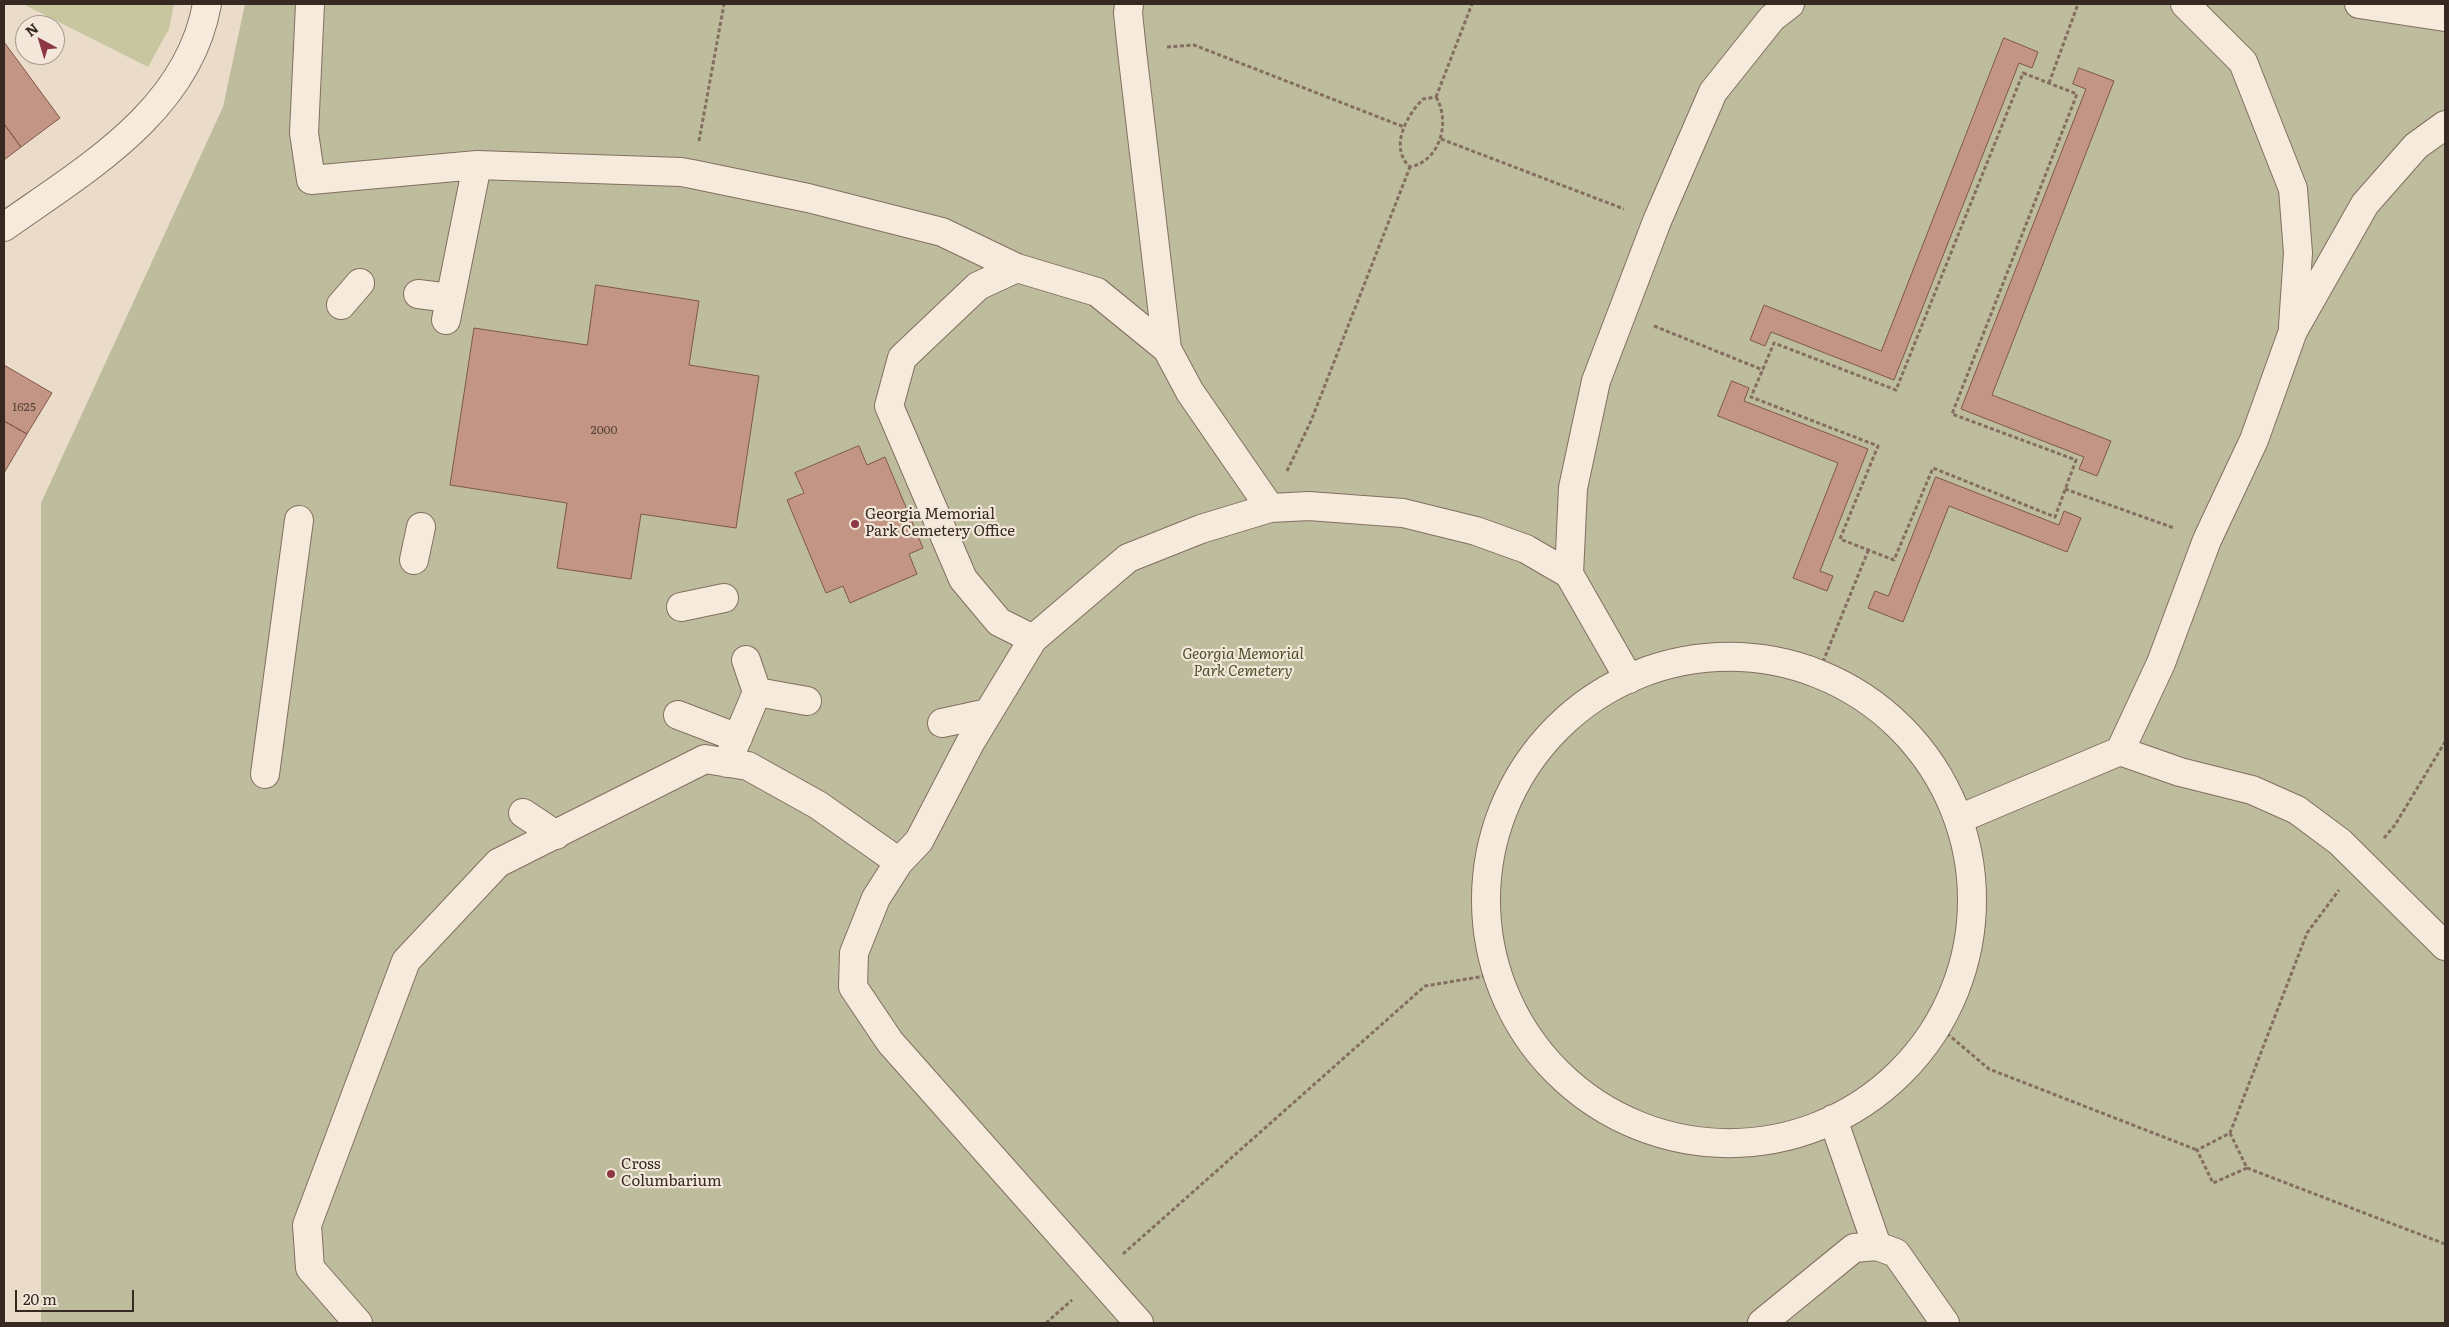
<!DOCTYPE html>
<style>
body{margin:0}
#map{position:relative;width:2449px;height:1327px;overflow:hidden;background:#eadcc9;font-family:Literata,serif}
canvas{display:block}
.frame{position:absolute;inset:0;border:5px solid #362922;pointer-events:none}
.north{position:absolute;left:15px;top:15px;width:50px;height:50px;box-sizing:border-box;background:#f2e7d8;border:1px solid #a79b8f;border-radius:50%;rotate:321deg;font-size:14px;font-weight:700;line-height:20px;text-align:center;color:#362922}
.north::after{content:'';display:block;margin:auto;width:18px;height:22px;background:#8c3743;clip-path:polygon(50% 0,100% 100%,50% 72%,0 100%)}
.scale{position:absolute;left:15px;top:1290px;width:119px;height:22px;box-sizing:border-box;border:2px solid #362922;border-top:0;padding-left:6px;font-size:15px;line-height:18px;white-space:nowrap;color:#362922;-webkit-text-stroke:4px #f2e7d8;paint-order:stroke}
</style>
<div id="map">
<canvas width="2449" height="1327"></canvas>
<div class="frame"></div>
<div class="north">N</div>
<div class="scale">20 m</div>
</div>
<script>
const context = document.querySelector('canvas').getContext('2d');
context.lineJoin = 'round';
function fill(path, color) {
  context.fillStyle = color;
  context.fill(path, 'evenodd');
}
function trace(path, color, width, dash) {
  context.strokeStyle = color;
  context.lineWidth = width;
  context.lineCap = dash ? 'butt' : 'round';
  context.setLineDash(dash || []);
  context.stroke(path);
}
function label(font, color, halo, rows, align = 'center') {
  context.font = font + ' Literata,serif';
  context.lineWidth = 4.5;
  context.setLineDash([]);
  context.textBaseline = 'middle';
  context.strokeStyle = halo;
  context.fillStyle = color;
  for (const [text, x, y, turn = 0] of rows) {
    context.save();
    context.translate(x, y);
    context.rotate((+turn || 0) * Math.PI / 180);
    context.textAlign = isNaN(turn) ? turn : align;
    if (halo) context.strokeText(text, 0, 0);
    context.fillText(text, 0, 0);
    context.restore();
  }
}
fill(new Path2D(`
 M23 4H174L169 29 148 67Z`), '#c7c69e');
fill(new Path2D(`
 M245 4H2445V1323H41V503L223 107Z`), '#bdbc9c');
const building = new Path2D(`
 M2004 38 2038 52 2032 68 2019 63 1894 380 1771 332 1765 346 1750 340 1764 305 1881 351Z
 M4 42 60 118 21 147 4 124Z
 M2079 68 2114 81 1992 395 2111 441 2097 476 2079 469 2084 457 1961 409 2086 89 2073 84Z
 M4 124 21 147 4 160Z
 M596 285 699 301 689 365 759 376 736 528 641 514 631 579 557 568 567 503 450 485 474 328 587 345Z
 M4 365 52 393 27 434 4 421Z
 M1732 381 1749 388 1744 401 1868 449 1820 571 1833 576 1827 591 1793 578 1838 463 1718 416Z
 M4 421 27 434 4 473Z
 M859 446 867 465 885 457 923 548 909 554 917 574 850 603 843 586 826 593 787 500 804 493 795 473Z
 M1936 477 2059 525 2064 511 2081 518 2067 552 1949 506 1903 622 1868 608 1875 591 1888 596Z`);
fill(building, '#c39584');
trace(building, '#805749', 1);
const minor = new Path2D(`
 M310 4 304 133 311 180 477 165 681 172 692 174 808 198 942 232 1017 268 1097 292 1167 349
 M1129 4 1128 13 1132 51 1167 349 1190 392 1270 508
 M2185 4 2243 62 2293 189 2298 253 2293 326
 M2359 4 2445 17
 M4 227C86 169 188 111 207 4
 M1017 268 978 286 902 358 889 406 963 579 999 622 1033 639
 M418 294 450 298
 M341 305 360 283
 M446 320 477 165
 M414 560 421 527
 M681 607 724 598
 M1486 900a243 243 0 1 1 486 0a243 243 0 1 1-486 0Z
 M746 660 757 692 807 701
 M1629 679 1569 574 1573 488 1596 381 1657 221 1713 92 1772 18 1790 4
 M678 715 738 738
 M942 723 988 713
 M2120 751 2161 663 2207 540 2254 440 2293 331 2365 204 2416 146 2445 125
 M727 763 757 692
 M265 774 299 520
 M523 813 556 835
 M1959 819 2120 751 2180 772 2252 790 2297 810 2340 842 2445 946
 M1877 1246 1896 1253 1945 1323
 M358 1323 310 1268 307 1225 406 961 498 863 705 759 748 766 818 805 899 862
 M1139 1323 890 1042 853 987 854 953 876 898 899 862 919 841 970 743 1033 639 1128 558 1201 529 1270 508 1309 506 1403 513 1476 531 1526 549 1569 574
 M1762 1323 1854 1248 1877 1246 1833 1119`);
trace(minor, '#846e60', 30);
trace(new Path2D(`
 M1167 47 1194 45 1404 127
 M2023 73 2077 94 1952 414 2076 460 2055 517 1933 468 1894 560 1840 539 1878 446 1751 397 1774 343 1896 390Z
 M2049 83 2078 4
 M1436 97C1451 122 1440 161 1410 167 1389 148 1406 116 1423 99Z
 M1436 97 1472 4
 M1441 139 1624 209
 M699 141 724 4
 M1654 326 1763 370
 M1287 471 1311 421 1410 167
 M2065 489 2174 528
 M1818 674 1868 551
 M2384 838 2395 825 2445 742
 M1937 1025 1989 1069 2197 1150
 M2230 1133 2247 1168 2213 1183 2197 1150 2230 1133 2307 933 2339 890
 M2247 1168 2445 1244
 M1123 1254 1425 986 1497 974
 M1046 1323 1072 1300`), '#846e60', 3, [4, 2.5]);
trace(minor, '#f5eadc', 28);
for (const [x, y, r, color] of [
 [855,524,5,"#8c3743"],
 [611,1174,5,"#8c3743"]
]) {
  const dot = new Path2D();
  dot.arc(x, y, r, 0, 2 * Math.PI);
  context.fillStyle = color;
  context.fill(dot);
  trace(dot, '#f2e7d8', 2);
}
label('12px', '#59443a', null, [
 ["1625",24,407],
 ["2000",604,430]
]);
label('15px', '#362922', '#f2e7d8', [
 ["Georgia Memorial",865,515],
 ["Park Cemetery Office",865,532],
 ["Cross",621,1165],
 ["Columbarium",621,1182]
], 'left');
label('italic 15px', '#4c502b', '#f2e7d8', [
 ["Georgia Memorial",1243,655],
 ["Park Cemetery",1243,672]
]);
</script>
